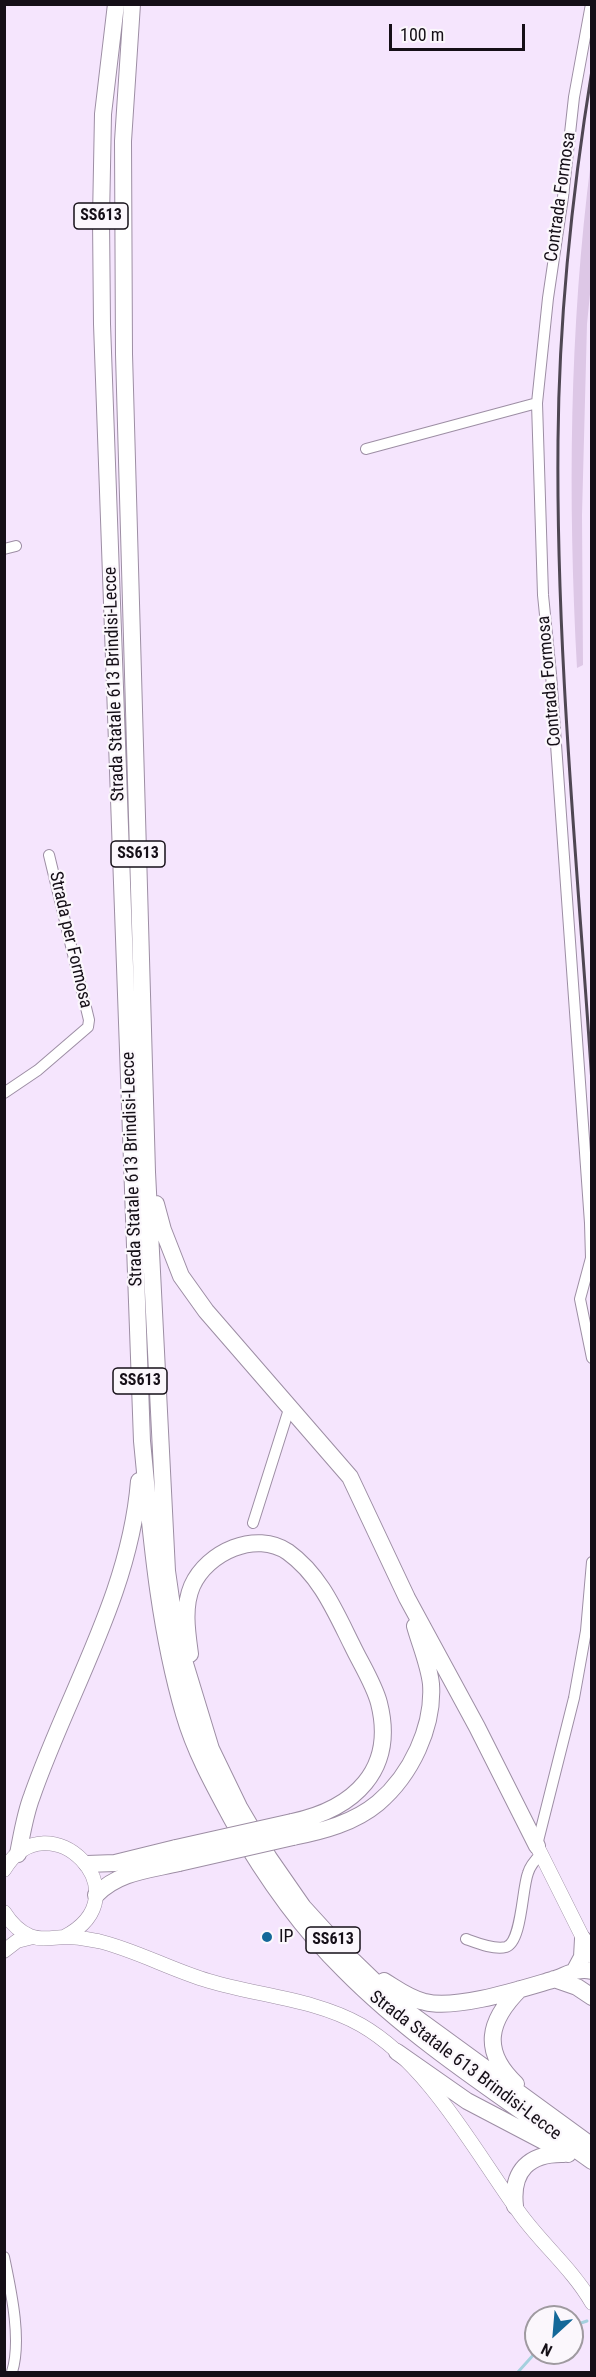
<!DOCTYPE html>
<style>
body{margin:0}
#map{position:relative;width:596px;height:2377px;overflow:hidden;background:#f5e5fd;font-family:"Roboto Condensed",sans-serif}
canvas{display:block}
.frame{position:absolute;inset:0;border:6px solid #150f17;pointer-events:none}
.north{position:absolute;left:524px;top:2305px;width:60px;height:60px;box-sizing:border-box;background:#fbf7fc;border:2px solid #9f9aa0;border-radius:50%;rotate:206deg;font-size:16px;font-weight:700;line-height:24px;text-align:center;color:#150f17}
.north::after{content:'';display:block;margin:auto;width:21px;height:27px;background:#146899;clip-path:polygon(50% 0,100% 100%,50% 72%,0 100%)}
.scale{position:absolute;left:389px;top:24px;width:136px;height:27px;box-sizing:border-box;border:3px solid #150f17;border-top:0;padding-left:8px;font-size:18px;line-height:21px;white-space:nowrap;color:#150f17;-webkit-text-stroke:4px #fbf7fc;paint-order:stroke}
</style>
<div id="map">
<canvas width="596" height="2377"></canvas>
<div class="frame"></div>
<div class="north">N</div>
<div class="scale">100 m</div>
</div>
<script>
const context = document.querySelector('canvas').getContext('2d');
context.lineJoin = 'round';
function fill(path, color) {
  context.fillStyle = color;
  context.fill(path, 'evenodd');
}
function trace(path, color, width, dash) {
  context.strokeStyle = color;
  context.lineWidth = width;
  context.lineCap = dash ? 'butt' : 'round';
  context.setLineDash(dash || []);
  context.stroke(path);
}
function label(font, color, halo, rows, align = 'center') {
  context.font = font + ' "Roboto Condensed",sans-serif';
  context.lineWidth = 4.5;
  context.setLineDash([]);
  context.textBaseline = 'middle';
  context.strokeStyle = halo;
  context.fillStyle = color;
  for (const [text, x, y, turn = 0] of rows) {
    context.save();
    context.translate(x, y);
    context.rotate((+turn || 0) * Math.PI / 180);
    context.textAlign = isNaN(turn) ? turn : align;
    if (halo) context.strokeText(text, 0, 0);
    context.fillText(text, 0, 0);
    context.restore();
  }
}
fill(new Path2D(`
 M591 161 592 274 587 324 582 515 583 665 577 668C568 500 569 329 591 161Z`), '#ddc7e6');
trace(new Path2D(`
 M572 2326 587 2321
 M518 2372 536 2352`), '#a5d0de', 3);
const minor = new Path2D(`
 M591 4 574 97 563 197 548 298 537 403 543 595 551 674 590 1223 591 1258 580 1299 592 1358
 M366 449 537 403
 M4 549 16 546
 M4 1093 38 1070 88 1027 89 1020 49 855
 M253 1523 290 1406
 M537 1845 574 1698 586 1631 592 1562
 M466 1939C477 1943 494 1950 506 1947 522 1942 522 1888 528 1873 530 1866 535 1860 541 1854
 M4 2257C11 2291 22 2340 12 2372`);
const major = new Path2D(`
 M537 1846 592 1956
 M4 1870C48 1796 147 1894 64 1937
 M4 1912C11 1923 18 1931 30 1936 43 1941 54 1937 66 1937 77 1937 87 1939 98 1941 136 1950 171 1970 209 1981 259 1996 315 1999 361 2025 429 2064 475 2152 521 2215 543 2245 573 2270 592 2303
 M4 1951 17 1941 33 1937`);
const highway = new Path2D(`
 M116 4 103 114 101 219 102 324 142 1441C151 1533 158 1625 184 1714 195 1752 214 1786 233 1821 264 1875 299 1926 344 1970 417 2044 508 2100 592 2161
 M132 4 123 141 124 354 147 1172 167 1571 176 1634 211 1749 239 1807 269 1858 303 1907 345 1953 400 2006 592 2146
 M156 1204 163 1230 181 1276 206 1311 350 1477 407 1598 477 1727 537 1846
 M190 1654C187 1632 183 1607 192 1586 207 1552 256 1530 288 1552 320 1575 335 1611 352 1645 361 1664 374 1684 379 1703 396 1770 354 1809 292 1822
 M293 1837C323 1831 354 1823 378 1803 411 1775 434 1727 431 1684 429 1665 420 1644 415 1626
 M18 1854C22 1834 25 1814 32 1796 69 1690 130 1594 139 1481
 M87 1864 115 1863 176 1848
 M96 1895C118 1872 149 1870 179 1863
 M575 1970 582 1957 583 1939
 M554 1979 577 1987 592 1997
 M384 1981C397 1989 410 1999 425 2002 456 2010 521 1989 552 1980 566 1976 576 1967 592 1971
 M397 2052 467 2101 568 2154
 M516 2084C481 2051 488 2021 520 1989
 M515 2206C511 2171 529 2153 564 2154`);
trace(minor, '#9d8ea4', 12);
trace(major, '#9d8ea4', 15);
trace(highway, '#9d8ea4', 18);
trace(minor, '#fff', 10);
trace(major, '#fff', 14);
trace(highway, '#fff', 16);
trace(new Path2D(`
 M592 70C572 193 559 317 558 441 556 654 578 871 592 1083`), '#4f4753', 3);
const highwayBridge = new Path2D(`
 M176 1848 292 1822
 M179 1863 293 1837`);
trace(highwayBridge, '#9d8ea4', 18, []);
trace(highwayBridge, '#fff', 16);
for (const [x, y, r, color] of [
 [267,1937,6,"#146899"]
]) {
  const dot = new Path2D();
  dot.arc(x, y, r, 0, 2 * Math.PI);
  context.fillStyle = color;
  context.fill(dot);
  trace(dot, '#fbf7fc', 2);
}
for (const [x, y, w] of [
 [101,216,54],
 [138,854,54],
 [140,1381,54],
 [333,1940,54]
]) {
  const box = new Path2D();
  box.roundRect(x - w / 2, y - 13, w, 26, 4.5);
  context.fillStyle = '#fbf7fc';
  context.fill(box);
  trace(box, '#150f17', 1.5);
}
label('bold 16px', '#150f17', null, [
 ["SS613",101,216],
 ["SS613",138,854],
 ["SS613",140,1381],
 ["SS613",333,1940]
]);
label('18px', '#150f17', '#fbf7fc', [
 ["Contrada Formosa",561,197,-82],
 ["Contrada Formosa",550,681,-95],
 ["Strada Statale 613 Brindisi-Lecce",115,684,-92],
 ["Strada per Formosa",70,940,77],
 ["Strada Statale 613 Brindisi-Lecce",133,1169,-92],
 ["Strada Statale 613 Brindisi-Lecce",465,2066,37]
]);
label('18px', '#150f17', '#fbf7fc', [
 ["IP",279,1937]
], 'left');
</script>
